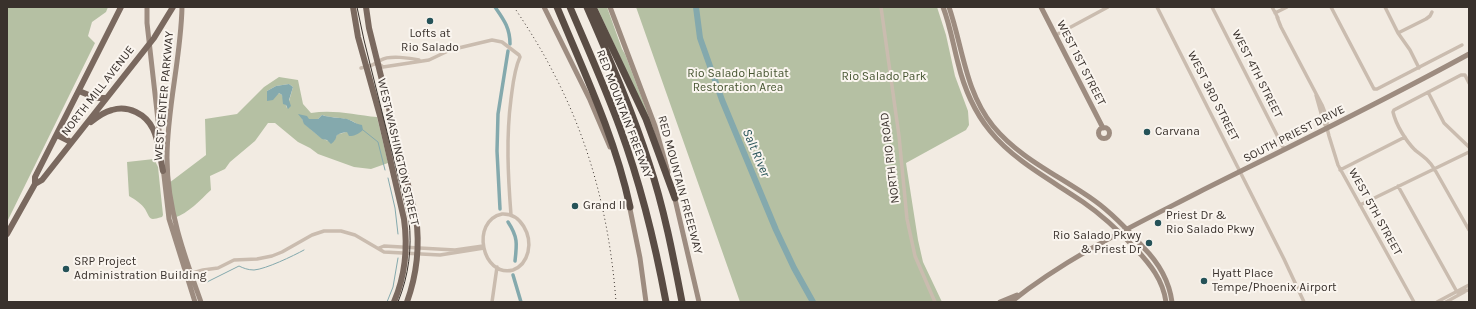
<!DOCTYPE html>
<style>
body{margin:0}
#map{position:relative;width:1476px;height:309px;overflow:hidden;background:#f2ebe2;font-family:Karla,sans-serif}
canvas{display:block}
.frame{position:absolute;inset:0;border:8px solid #39312c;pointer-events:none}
</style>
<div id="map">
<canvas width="1476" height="309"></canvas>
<div class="frame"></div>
</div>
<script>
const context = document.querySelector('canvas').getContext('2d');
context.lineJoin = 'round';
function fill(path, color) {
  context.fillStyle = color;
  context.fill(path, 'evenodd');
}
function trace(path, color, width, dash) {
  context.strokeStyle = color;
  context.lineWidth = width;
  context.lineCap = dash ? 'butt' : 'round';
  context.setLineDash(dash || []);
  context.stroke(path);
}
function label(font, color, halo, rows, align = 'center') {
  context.font = font + ' Karla,sans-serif';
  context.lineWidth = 4;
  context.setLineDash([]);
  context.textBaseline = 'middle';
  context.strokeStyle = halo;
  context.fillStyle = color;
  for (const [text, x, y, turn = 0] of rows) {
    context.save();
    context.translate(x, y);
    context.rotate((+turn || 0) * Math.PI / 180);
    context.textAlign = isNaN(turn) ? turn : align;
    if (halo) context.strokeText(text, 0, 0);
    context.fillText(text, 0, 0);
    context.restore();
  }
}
fill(new Path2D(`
 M7 7H108L106 12 92 22 88 36 95 43 7 222Z
 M597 7H607L622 49 625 54 656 135Z
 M636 7H937L946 35 955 76 968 111 969 125 966 130 906 163 918 240 923 262 942 302H740Z
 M279 77 298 80 303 104 311 113C333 109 355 115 377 117L388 163 371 169 354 167 318 154 310 148 298 142 275 123H268L255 141 230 162 225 169 210 176 211 190C200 200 189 213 174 218L169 183 206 155 205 119 237 114 264 87ZM289 84 293 87 287 108 282 95 279 93 267 100V91L276 86ZM322 115C333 119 347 116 357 124 354 127 350 131 346 132 337 135 338 132 334 141 331 141 327 141 324 139 319 137 304 124 302 119H318Z
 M154 159 158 167 163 215 162 217C148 221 151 219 145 209 142 204 134 199 129 196L127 162Z`), '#b5c0a3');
fill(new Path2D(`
 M289 84 293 87 289 100 291 106 288 109 286 105 283 104 282 95 279 93 273 100 267 101V91L276 86Z
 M298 114 307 116 309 119H318L322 115C330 118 338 117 347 119 353 121 356 124 362 125L363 130C358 134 355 136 349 136L347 132C330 135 341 137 331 144L327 140 322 139 304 124 302 119Z`), '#84a9ad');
trace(new Path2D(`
 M363 130 378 142 385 170
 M388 178 395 208 398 234
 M207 282 239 266C243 268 248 270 254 270 266 269 293 256 304 250
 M387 302 393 287 398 258`), '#84a9ad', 1);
trace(new Path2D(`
 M495 7C504 20 510 28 510 44
 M500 209 497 151 498 114 508 51
 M508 222C518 237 517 244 515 261
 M513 275 521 302`), '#84a9ad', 3.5);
trace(new Path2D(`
 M696 7 700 38 722 100 776 230 794 268 813 302`), '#84a9ad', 6);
trace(new Path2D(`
 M881 7 899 136 907 219 915 256 935 302
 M1157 7 1284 259 1304 302
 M1212 7 1284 149
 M1272 7 1278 18
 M1331 7 1374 89H1377L1462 45
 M1385 7 1398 33 1410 50 1419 68
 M1275 13 1287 7
 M1277 17 1281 27 1322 105 1327 118V128L1329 136 1338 165 1414 302
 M1398 33 1426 19 1430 16 1432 12
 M1056 35 1108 7
 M379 64 383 67 429 60 450 50 492 40 502 42 519 55 520 57C514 70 513 84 511 99 506 137 508 176 511 215
 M361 68C370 66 374 65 381 60 389 55 411 58 419 60
 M1469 83 1465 75H1461L1394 110 1393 112C1396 125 1406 141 1415 150 1423 156 1430 161 1435 170L1469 230
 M1428 92 1444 123 1469 147
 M1316 95 1323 120 1326 127
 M1340 170 1405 137
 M1398 186 1457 292 1469 290
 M1360 205 1469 152
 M502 214C521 213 532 235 528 252 526 260 521 267 513 270 482 278 470 221 502 214Z
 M379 248 384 246 455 250 483 246
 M189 274 203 270 218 268 234 260 257 259 272 256 282 252 312 235 324 231H341L355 235 384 252 440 255 484 248
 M492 302 497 267
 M1437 302 1469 285
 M1446 302 1466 291`), '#cabcaf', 3.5);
trace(new Path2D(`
 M147 7V23L161 147
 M182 7C181 58 167 107 167 158 167 208 184 255 201 302
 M544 7 590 100 610 147
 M610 7 655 126 668 172
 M943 7C950 25 953 44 958 63 964 88 973 110 990 131 1014 161 1051 180 1083 202 1102 215 1119 231 1135 248 1150 264 1163 280 1166 302
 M949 7C963 48 965 91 993 126 1020 159 1060 176 1095 201 1113 214 1128 230 1143 247 1158 262 1169 280 1172 302
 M1041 7 1103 128
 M1098.5 133a5.5 5.5 0 1 1 11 0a5.5 5.5 0 1 1-11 0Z
 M163 167 169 219 195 302
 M674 195 699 302
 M629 204 640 258 646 302
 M1000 302 1017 295
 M1011 302C1069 256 1133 226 1199 192 1289 147 1380 103 1469 54`), '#9d8c80', 5);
trace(new Path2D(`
 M353 7 358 37 380 116 404 219C408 248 405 276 394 302
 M366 7 369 28 416 217C420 246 417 274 407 302
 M79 91 96 98H106
 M91 122C97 117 104 112 112 110 128 105 146 114 153 129 159 141 160 157 163 171
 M57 135 71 142
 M35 184 42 180 154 38 173 7
 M7 234 35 184V177L121 7`), '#7a695f', 6);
trace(new Path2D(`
 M557 7C584 72 615 137 630 207
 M570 7C587 47 605 87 620 128 641 185 655 243 666 302
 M587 7C609 58 632 110 649 163 664 208 673 255 682 302
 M593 7 646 119 675 198`), '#594c44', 7);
trace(new Path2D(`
 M357 7 364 40 409 220C412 248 409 275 398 302`), '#39312c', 1);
trace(new Path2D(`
 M514 7C528 28 542 50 553 72 591 144 610 221 616 302`), '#39312c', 1, [1, 3]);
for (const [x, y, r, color] of [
 [430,21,4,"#255258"],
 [1147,132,4,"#255258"],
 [575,206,4,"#255258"],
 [1158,223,4,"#255258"],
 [1149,243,4,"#255258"],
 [66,269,4,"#255258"],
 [1204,281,4,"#255258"]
]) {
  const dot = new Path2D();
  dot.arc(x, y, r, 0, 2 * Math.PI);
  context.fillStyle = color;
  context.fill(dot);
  trace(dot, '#faf5ef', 1.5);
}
label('12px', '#39312c', '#faf5ef', [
 ["Lofts at",430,34,"center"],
 ["Rio Salado",430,48,"center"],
 ["Carvana",1155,132],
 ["Grand II",583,206],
 ["Priest Dr &",1166,216],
 ["Rio Salado Pkwy",1166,230],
 ["Rio Salado Pkwy",1141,236,"right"],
 ["& Priest Dr",1141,250,"right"],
 ["SRP Project",74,262],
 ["Administration Building",74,276],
 ["Hyatt Place",1212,274],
 ["Tempe/Phoenix Airport",1212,288]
], 'left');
label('12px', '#39312c', '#faf5ef', [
 ["WEST 1ST STREET",1081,63,63],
 ["WEST 4TH STREET",1257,74,63],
 ["NORTH MILL AVENUE",98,91,-52],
 ["WEST CENTER PARKWAY",164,96,-85],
 ["WEST 3RD STREET",1213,96,63],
 ["RED MOUNTAIN FREEWAY",624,114,69],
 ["SOUTH PRIEST DRIVE",1294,134,-27],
 ["WEST WASHINGTON STREET",398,152,77],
 ["NORTH RIO ROAD",890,158,-97],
 ["RED MOUNTAIN FREEEWAY",680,185,75],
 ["WEST 5TH STREET",1375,212,61]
]);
label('12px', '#475632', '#faf5ef', [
 ["Rio Salado Habitat",738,74],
 ["Restoration Area",738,88],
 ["Rio Salado Park",884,77]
]);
label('italic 13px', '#255258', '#faf5ef', [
 ["Salt River",756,153,67]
]);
</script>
